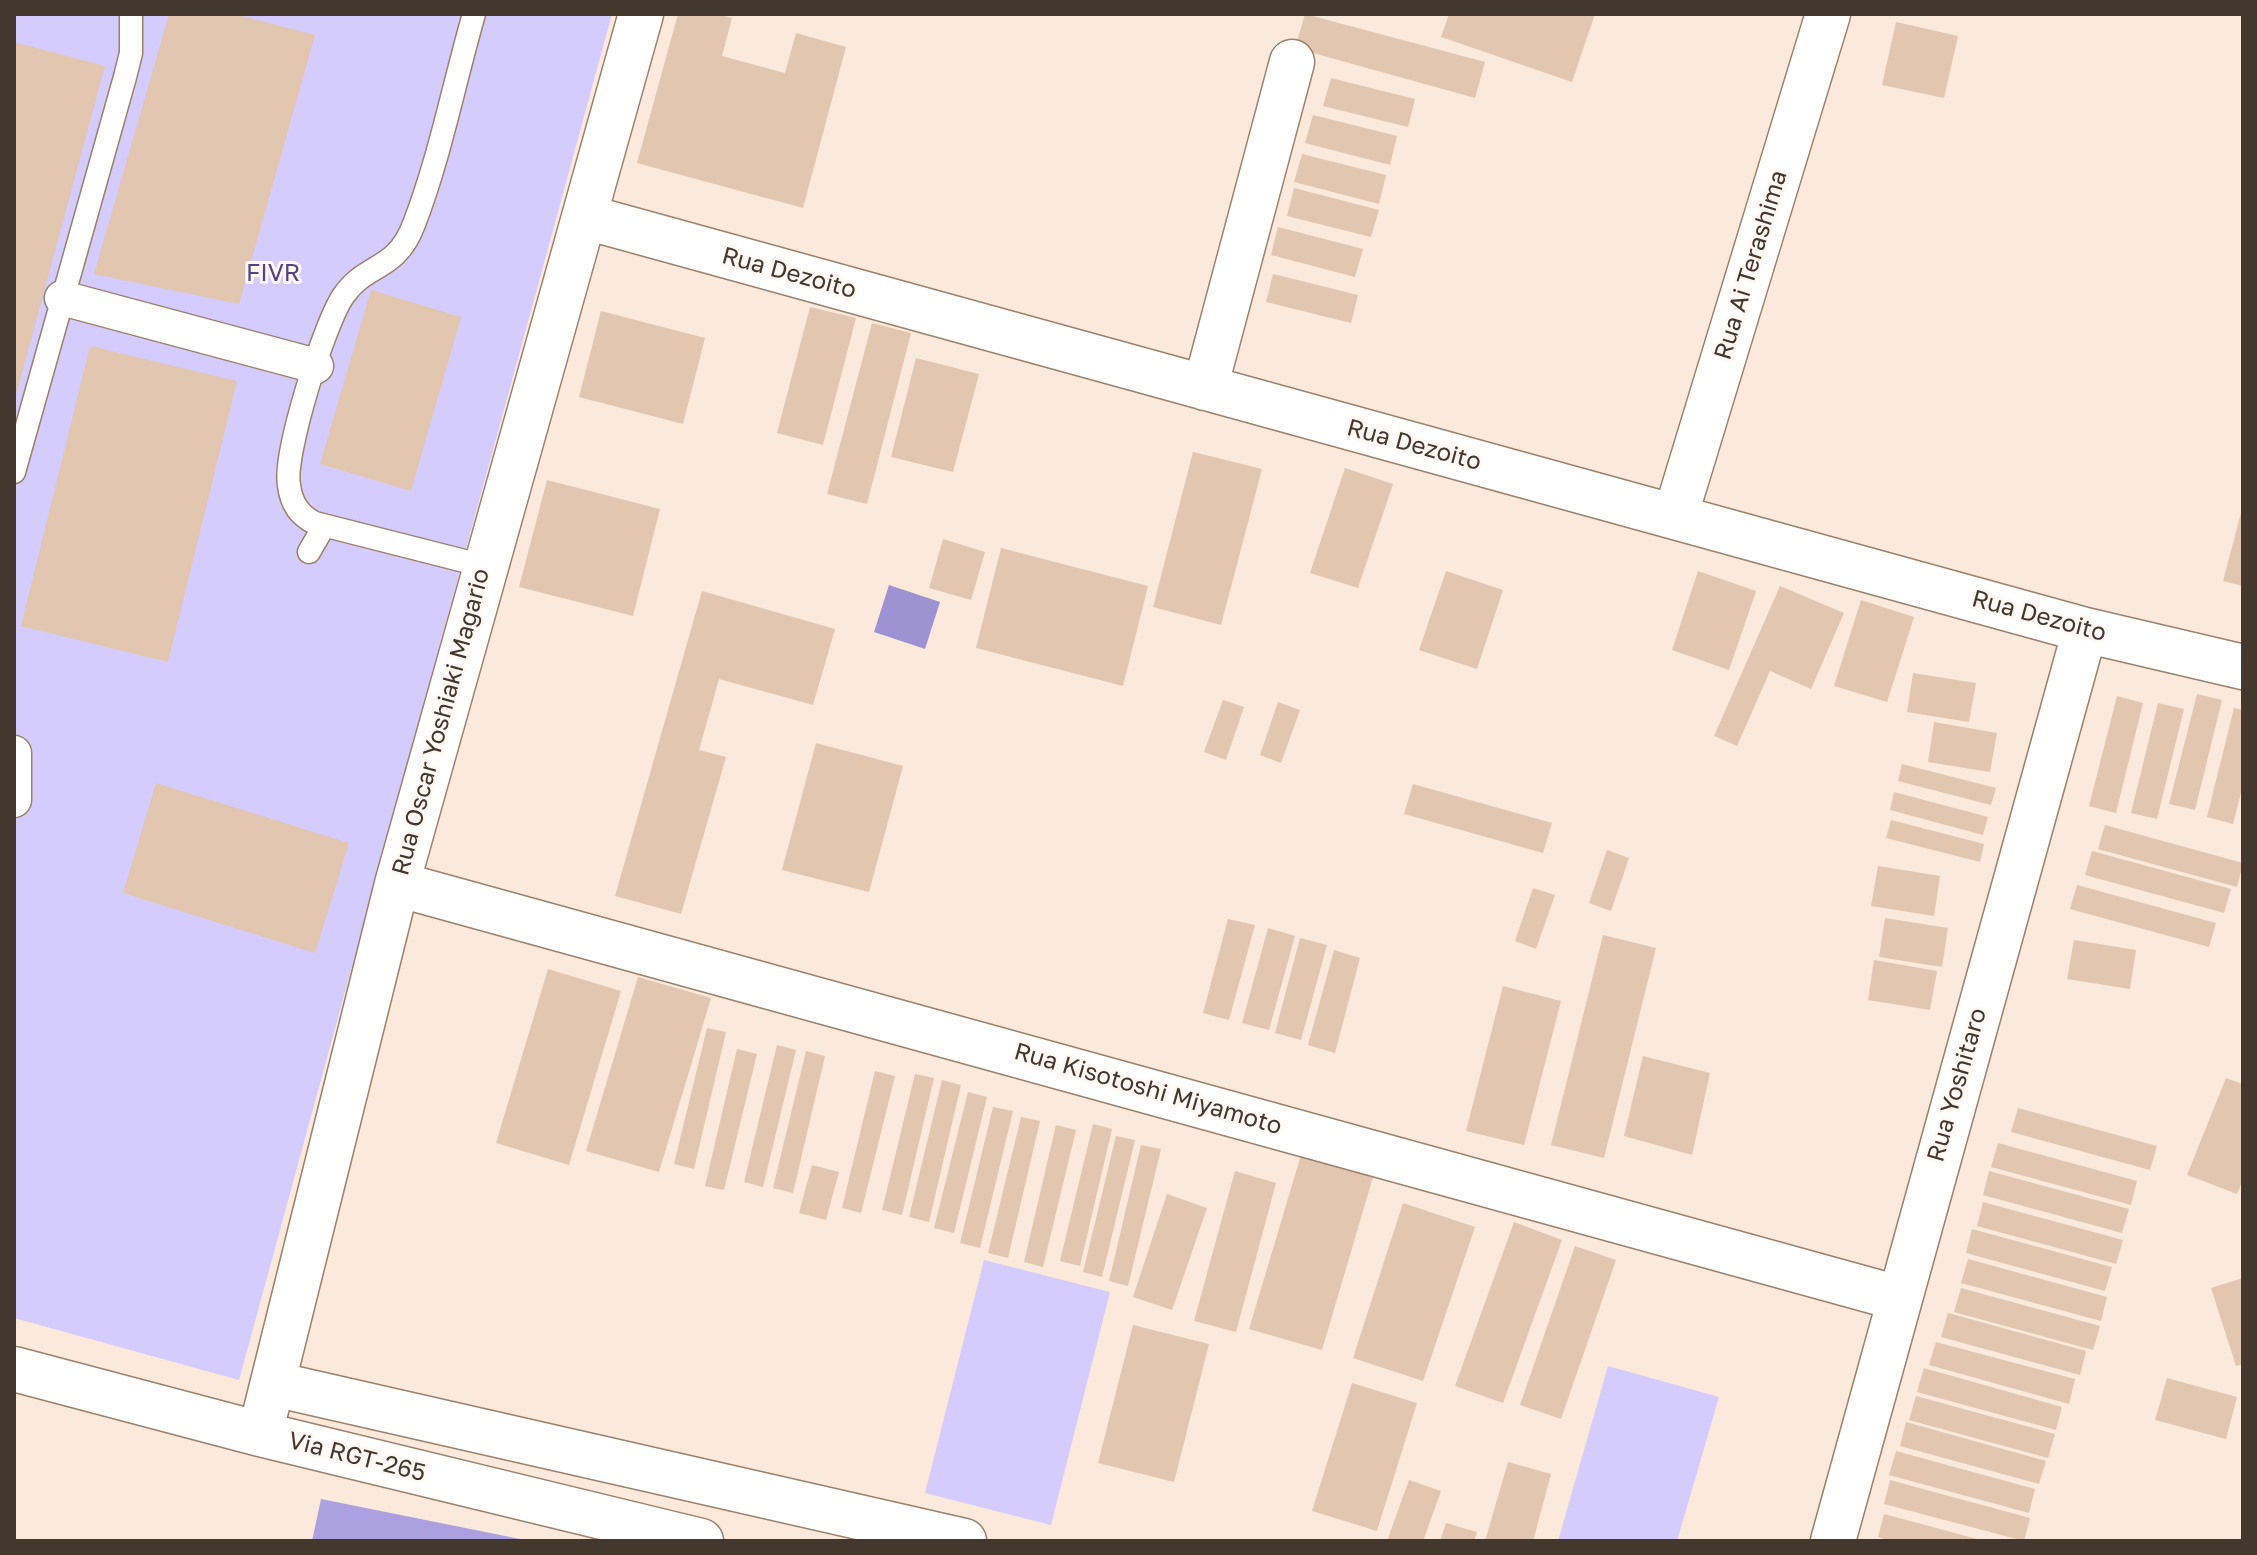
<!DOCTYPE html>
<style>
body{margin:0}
#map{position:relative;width:2257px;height:1555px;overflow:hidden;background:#fbe9db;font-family:"Golos Text",sans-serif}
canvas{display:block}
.frame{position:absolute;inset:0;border:16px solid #43382e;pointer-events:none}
</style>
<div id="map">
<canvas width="2257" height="1555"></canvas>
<div class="frame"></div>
</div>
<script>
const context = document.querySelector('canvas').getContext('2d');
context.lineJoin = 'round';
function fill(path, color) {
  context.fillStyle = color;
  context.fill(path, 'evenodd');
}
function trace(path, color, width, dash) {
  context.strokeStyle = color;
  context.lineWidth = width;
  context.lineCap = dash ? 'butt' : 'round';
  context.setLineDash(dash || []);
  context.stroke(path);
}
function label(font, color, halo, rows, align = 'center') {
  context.font = font + ' "Golos Text",sans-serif';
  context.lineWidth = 6;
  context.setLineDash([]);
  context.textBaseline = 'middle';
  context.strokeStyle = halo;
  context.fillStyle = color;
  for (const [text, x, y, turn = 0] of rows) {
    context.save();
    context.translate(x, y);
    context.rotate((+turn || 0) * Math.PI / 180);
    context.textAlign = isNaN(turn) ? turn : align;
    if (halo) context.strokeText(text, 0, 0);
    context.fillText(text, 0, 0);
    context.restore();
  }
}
fill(new Path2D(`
 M14 14H612L239 1380 14 1318Z
 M984 1260 1110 1292 1051 1525 925 1493Z
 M1608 1366 1719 1397 1677 1541H1558Z`), '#d3ccfd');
fill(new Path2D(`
 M321 1499 530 1541H312Z`), '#aba1e1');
fill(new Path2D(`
 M889 585 940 602 925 649 874 632Z`), '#9d93d2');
fill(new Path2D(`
 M169 14H234L315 35 239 304 94 274Z
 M678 14H717L732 18 722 56 785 73 796 33 846 47 803 208 637 163Z
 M1305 14 1485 62 1475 98 1295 48Z
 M1449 14H1595L1572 82 1441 37Z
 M1896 22 1958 36 1944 98 1882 85Z
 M14 42 105 66 15 399H14Z
 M1331 78 1415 99 1408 127 1323 106Z
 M1313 115 1397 136 1390 165 1305 143Z
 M1302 154 1386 175 1379 204 1294 182Z
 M1294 188 1379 210 1371 237 1287 216Z
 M1278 227 1363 249 1355 277 1271 255Z
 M1273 274 1358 295 1351 323 1266 302Z
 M371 290 461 317 411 491 320 464Z
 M810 307 856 318 823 445 777 433Z
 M601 311 705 338 683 424 579 397Z
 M872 323 911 333 867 504 827 494Z
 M90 346 237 381 168 662 21 626Z
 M916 358 979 374 953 472 891 457Z
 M1193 452 1262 469 1221 625 1153 607Z
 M1345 468 1393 484 1358 588 1310 573Z
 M547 480 660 509 633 616 519 587Z
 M2242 509H2243V586L2223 581Z
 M943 539 985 552 971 600 929 588Z
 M1001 548 1148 586 1123 686 976 648Z
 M1446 571 1503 590 1477 669 1419 650Z
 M1698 571 1756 591 1729 670 1672 650Z
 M1780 586 1844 613 1811 689 1770 671 1737 746 1714 736Z
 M702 591 835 629 813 705 719 679 699 750 726 757 681 914 615 896Z
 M1861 600 1914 617 1887 702 1834 686Z
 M1913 673 1976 683 1969 722 1907 712Z
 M2197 694 2222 700 2195 810 2169 804Z
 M2117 696 2143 703 2116 813 2089 806Z
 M1223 700 1244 707 1226 760 1204 752Z
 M1278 702 1300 710 1281 763 1260 755Z
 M2158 703 2184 709 2157 819 2131 813Z
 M2234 708 2243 710V785L2233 824 2207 817Z
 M1934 722 1997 733 1990 772 1928 762Z
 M816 743 903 766 869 892 782 870Z
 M1902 764 1996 788 1991 805 1898 781Z
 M156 783 349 843 315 953 123 893Z
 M1413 784 1552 823 1543 853 1404 814Z
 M1894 792 1988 817 1983 835 1890 810Z
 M1891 820 1984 844 1980 862 1886 838Z
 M2105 825 2243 863 2237 887 2098 849Z
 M1607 850 1629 858 1611 911 1589 903Z
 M2092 851 2231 889 2224 913 2085 875Z
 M1878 866 1940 876 1934 916 1871 906Z
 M2077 885 2216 923 2209 947 2070 909Z
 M1533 888 1555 895 1536 949 1515 941Z
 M1885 918 1948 928 1942 967 1879 957Z
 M1228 919 1255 925 1229 1020 1203 1013Z
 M1268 928 1295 936 1269 1030 1242 1023Z
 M1603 935 1656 948 1604 1158 1551 1145Z
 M1300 938 1327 945 1301 1040 1275 1033Z
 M2074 940 2136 950 2130 989 2067 979Z
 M1334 950 1360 958 1335 1053 1308 1045Z
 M1874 960 1937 971 1930 1010 1868 1000Z
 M548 969 621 991 569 1165 496 1143Z
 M638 977 711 998 659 1172 586 1151Z
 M1503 986 1561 1001 1524 1145 1466 1131Z
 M707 1028 726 1032 694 1169 674 1164Z
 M777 1045 796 1050 763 1187 744 1182Z
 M737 1049 757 1054 724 1190 705 1186Z
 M806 1051 825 1056 793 1193 773 1188Z
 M1643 1056 1710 1073 1692 1155 1624 1136Z
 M875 1071 895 1076 861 1213 842 1208Z
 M915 1074 934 1078 902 1215 882 1210Z
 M2226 1078 2243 1084V1179L2237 1194 2187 1175Z
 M942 1080 961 1085 929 1222 909 1217Z
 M968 1092 987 1097 954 1233 934 1228Z
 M993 1107 1013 1111 980 1248 960 1243Z
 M2018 1108 2157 1146 2150 1170 2011 1132Z
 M1021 1117 1040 1121 1008 1258 988 1253Z
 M1093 1124 1112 1129 1080 1266 1060 1261Z
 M1056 1125 1076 1130 1043 1267 1024 1262Z
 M1116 1136 1135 1140 1102 1277 1083 1272Z
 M1998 1143 2137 1181 2131 1205 1991 1167Z
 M1141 1145 1161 1149 1128 1286 1109 1281Z
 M1301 1155 1373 1177 1322 1350 1249 1329Z
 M812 1165 839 1172 826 1220 799 1213Z
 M1235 1171 1276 1183 1236 1332 1194 1321Z
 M1989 1171 2129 1209 2122 1233 1983 1195Z
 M1167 1194 1207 1208 1172 1310 1133 1297Z
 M1983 1202 2123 1240 2116 1264 1977 1226Z
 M1403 1203 1475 1227 1423 1381 1353 1358Z
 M1514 1222 1562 1240 1503 1403 1455 1386Z
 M1972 1229 2112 1267 2105 1291 1966 1253Z
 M1575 1246 1616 1260 1561 1419 1520 1405Z
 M1968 1259 2107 1297 2101 1321 1961 1283Z
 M2243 1278V1364L2236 1366 2211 1288Z
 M1961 1288 2100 1326 2093 1350 1954 1312Z
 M1948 1313 2086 1351 2080 1375 1941 1337Z
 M1133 1325 1209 1344 1174 1482 1098 1463Z
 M1936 1342 2075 1379 2069 1404 1929 1365Z
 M1924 1368 2062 1407 2056 1430 1917 1392Z
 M2167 1378 2237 1397 2226 1439 2155 1420Z
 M1352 1383 1417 1403 1377 1531 1312 1511Z
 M1916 1396 2055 1434 2048 1458 1909 1420Z
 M1906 1422 2046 1461 2039 1484 1900 1446Z
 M1896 1451 2035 1489 2029 1513 1889 1475Z
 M1508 1462 1551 1474 1533 1541H1485Z
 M1409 1480 1441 1491 1423 1541H1387Z
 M1890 1480 2030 1518 2024 1541 1884 1504Z
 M1884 1514 1981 1540V1541H1891L1878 1537Z
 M1446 1523 1477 1532 1474 1541H1440Z`), '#e3c6af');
const service = new Path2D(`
 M474 14C454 83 440 157 414 224 396 272 367 262 344 295 325 321 283 455 289 485 291 503 300 516 315 523L484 566
 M14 472 125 77 131 53V14
 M309 552 324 526`);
const pedestrian = new Path2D(`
 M62 298 316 366
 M14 753V800`);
const minor = new Path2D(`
 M586 217 2085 630 2243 667
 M1205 388 1292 62
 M1675 517 1828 14
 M397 884 1898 1298
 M14 1369 260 1434 701 1541
 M274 1384 964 1541
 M260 1434 397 884 641 14
 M1833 1541 2085 630`);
trace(service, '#9c816b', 25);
trace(pedestrian, '#9c816b', 37);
trace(minor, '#9c816b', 47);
trace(service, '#fff', 22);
trace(pedestrian, '#fff', 34);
trace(minor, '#fff', 44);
label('24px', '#43382e', '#fff8f4', [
 ["Rua Ai Terashima",1751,265,-73],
 ["Rua Dezoito",789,273,15],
 ["Rua Dezoito",1414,445,15],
 ["Rua Dezoito",2039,616,15],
 ["Rua Oscar Yoshiaki Magario",441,722,-75],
 ["Rua Yoshitaro",1957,1085,-74],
 ["Rua Kisotoshi Miyamoto",1148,1089,16],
 ["Via RGT-265",357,1457,14]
]);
label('24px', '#51408c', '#fff8f4', [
 ["FIVR",273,273]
]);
</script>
